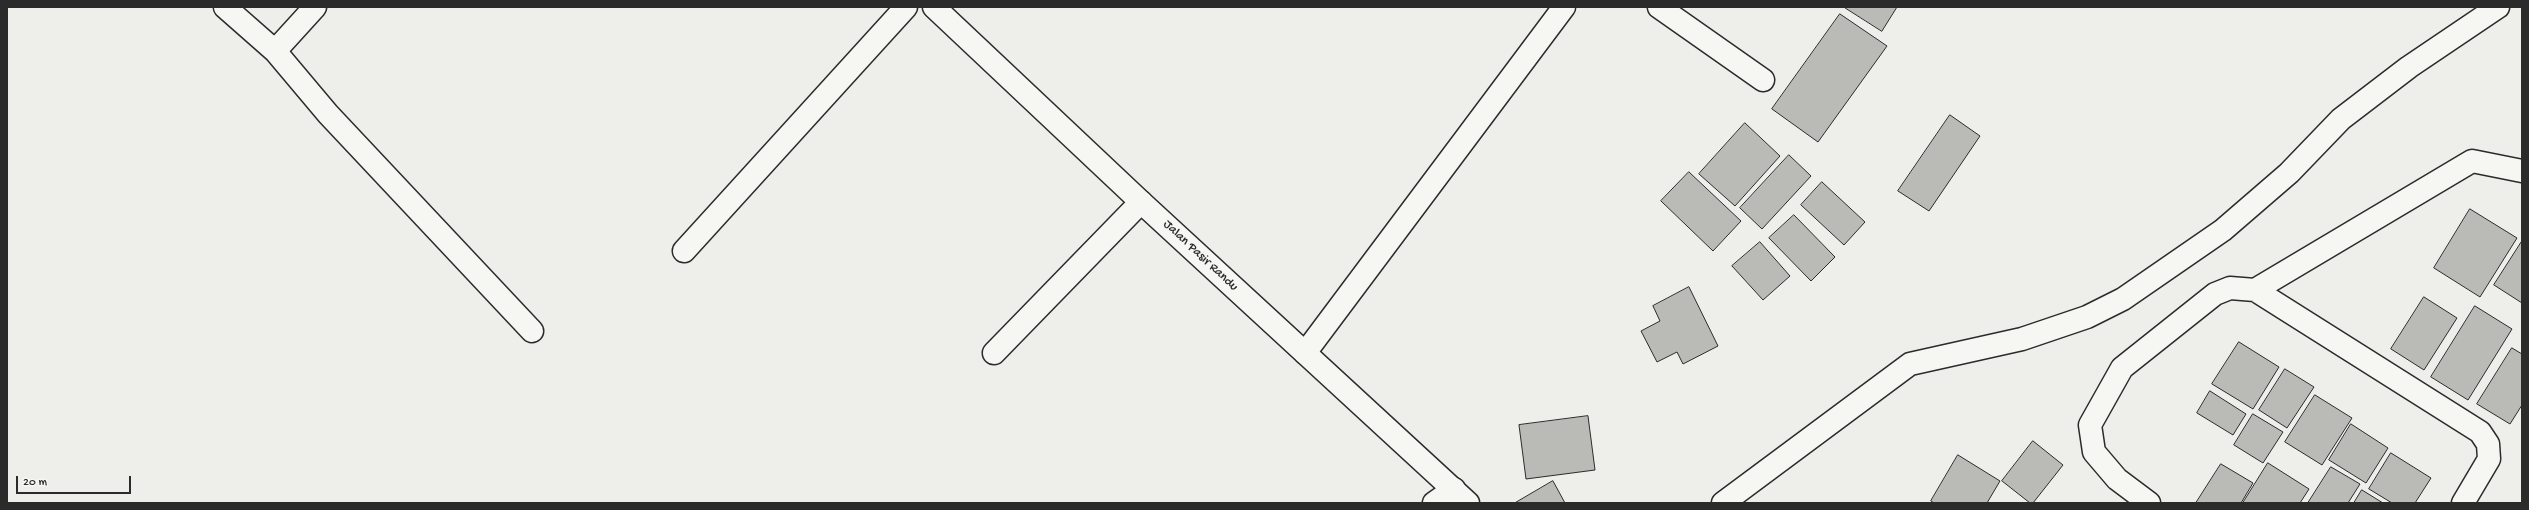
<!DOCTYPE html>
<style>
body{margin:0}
#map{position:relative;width:2529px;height:510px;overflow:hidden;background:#eeeeea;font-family:"Gochi Hand",sans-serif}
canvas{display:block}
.frame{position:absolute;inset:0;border:8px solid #2b2b2b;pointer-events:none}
.scale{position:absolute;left:16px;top:476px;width:115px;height:18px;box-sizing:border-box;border:2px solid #2b2b2b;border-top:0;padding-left:5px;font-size:12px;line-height:14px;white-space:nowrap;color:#2b2b2b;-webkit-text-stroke:3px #f6f6f2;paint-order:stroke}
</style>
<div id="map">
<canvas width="2529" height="510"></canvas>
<div class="frame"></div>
<div class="scale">20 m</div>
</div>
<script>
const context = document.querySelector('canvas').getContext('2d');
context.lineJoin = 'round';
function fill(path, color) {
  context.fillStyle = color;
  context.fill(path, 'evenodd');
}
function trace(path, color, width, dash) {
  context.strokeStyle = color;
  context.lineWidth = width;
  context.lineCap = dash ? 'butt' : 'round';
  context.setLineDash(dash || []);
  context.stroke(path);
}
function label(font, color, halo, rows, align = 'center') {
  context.font = font + ' "Gochi Hand",sans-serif';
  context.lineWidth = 3.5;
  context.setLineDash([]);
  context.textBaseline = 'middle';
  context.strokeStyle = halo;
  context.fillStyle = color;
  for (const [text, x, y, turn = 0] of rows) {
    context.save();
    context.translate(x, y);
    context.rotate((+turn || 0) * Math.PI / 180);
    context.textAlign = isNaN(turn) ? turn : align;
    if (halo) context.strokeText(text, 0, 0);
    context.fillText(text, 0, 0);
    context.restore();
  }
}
const building = new Path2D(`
 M1844 7H1897L1882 31Z
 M1840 14 1887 46 1818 142 1772 109Z
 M1950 115 1980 136 1929 211 1898 191Z
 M1745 123 1780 156 1735 206 1699 174Z
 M1789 155 1811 176 1762 229 1740 208Z
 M1689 172 1741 221 1713 251 1661 201Z
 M1822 182 1865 222 1844 245 1801 205Z
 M2470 209 2517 238 2480 297 2434 268Z
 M1794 215 1835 257 1811 281 1769 238Z
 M2522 241V303L2494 285Z
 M1760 242 1790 276 1763 300 1732 266Z
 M1689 287 1718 346 1683 364 1677 352 1657 362 1641 331 1660 321 1653 306Z
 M2424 297 2457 318 2424 370 2391 349Z
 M2475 306 2512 329 2468 400 2431 377Z
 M2239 342 2279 367 2253 409 2212 384Z
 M2512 348 2522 354V405L2510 424 2477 404Z
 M2285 369 2314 387 2287 428 2259 410Z
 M2210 391 2246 414 2233 435 2197 413Z
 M2315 395 2352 418 2322 465 2285 442Z
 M2253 414 2283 432 2263 463 2234 445Z
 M1588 416 1595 470 1526 479 1519 425Z
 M2351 424 2388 448 2366 483 2329 460Z
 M2033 441 2063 465 2033 503H2030L2002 481Z
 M2391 453 2431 478 2415 503H2392L2369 489Z
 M1958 455 2000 481 1987 503H1934L1931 501Z
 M2268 463 2309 489 2300 503H2243Z
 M2221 464 2253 483 2241 503H2196Z
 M2331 467 2360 484 2348 503H2308Z
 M1553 481 1565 503H1515Z
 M2362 490 2383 503H2354Z`);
fill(building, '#babab7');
trace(building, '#2b2b2b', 1);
const minor = new Path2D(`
 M225 7 275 51 328 114 532 331
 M1659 7 1763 80
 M275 51 315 7
 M684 251 906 7
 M2255 290 2472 161 2522 171
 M994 353 1141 202
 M1305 353 1564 7
 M1434 503 1454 489
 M1723 503 1910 364 2022 339 2087 317 2123 299 2223 230 2289 173 2341 119 2409 67 2498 7
 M2149 503 2117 479 2094 452 2090 425 2122 368 2215 294 2230 288 2255 290 2480 432 2488 444 2489 459 2463 503`);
const major = new Path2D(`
 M934 7 1141 202 1468 503`);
trace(minor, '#2b2b2b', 25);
trace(major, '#2b2b2b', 25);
trace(minor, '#f6f6f2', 22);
trace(major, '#f6f6f2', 22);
label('13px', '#2b2b2b', '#f6f6f2', [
 ["Jalan Pasir Randu",1200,256,43]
]);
</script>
